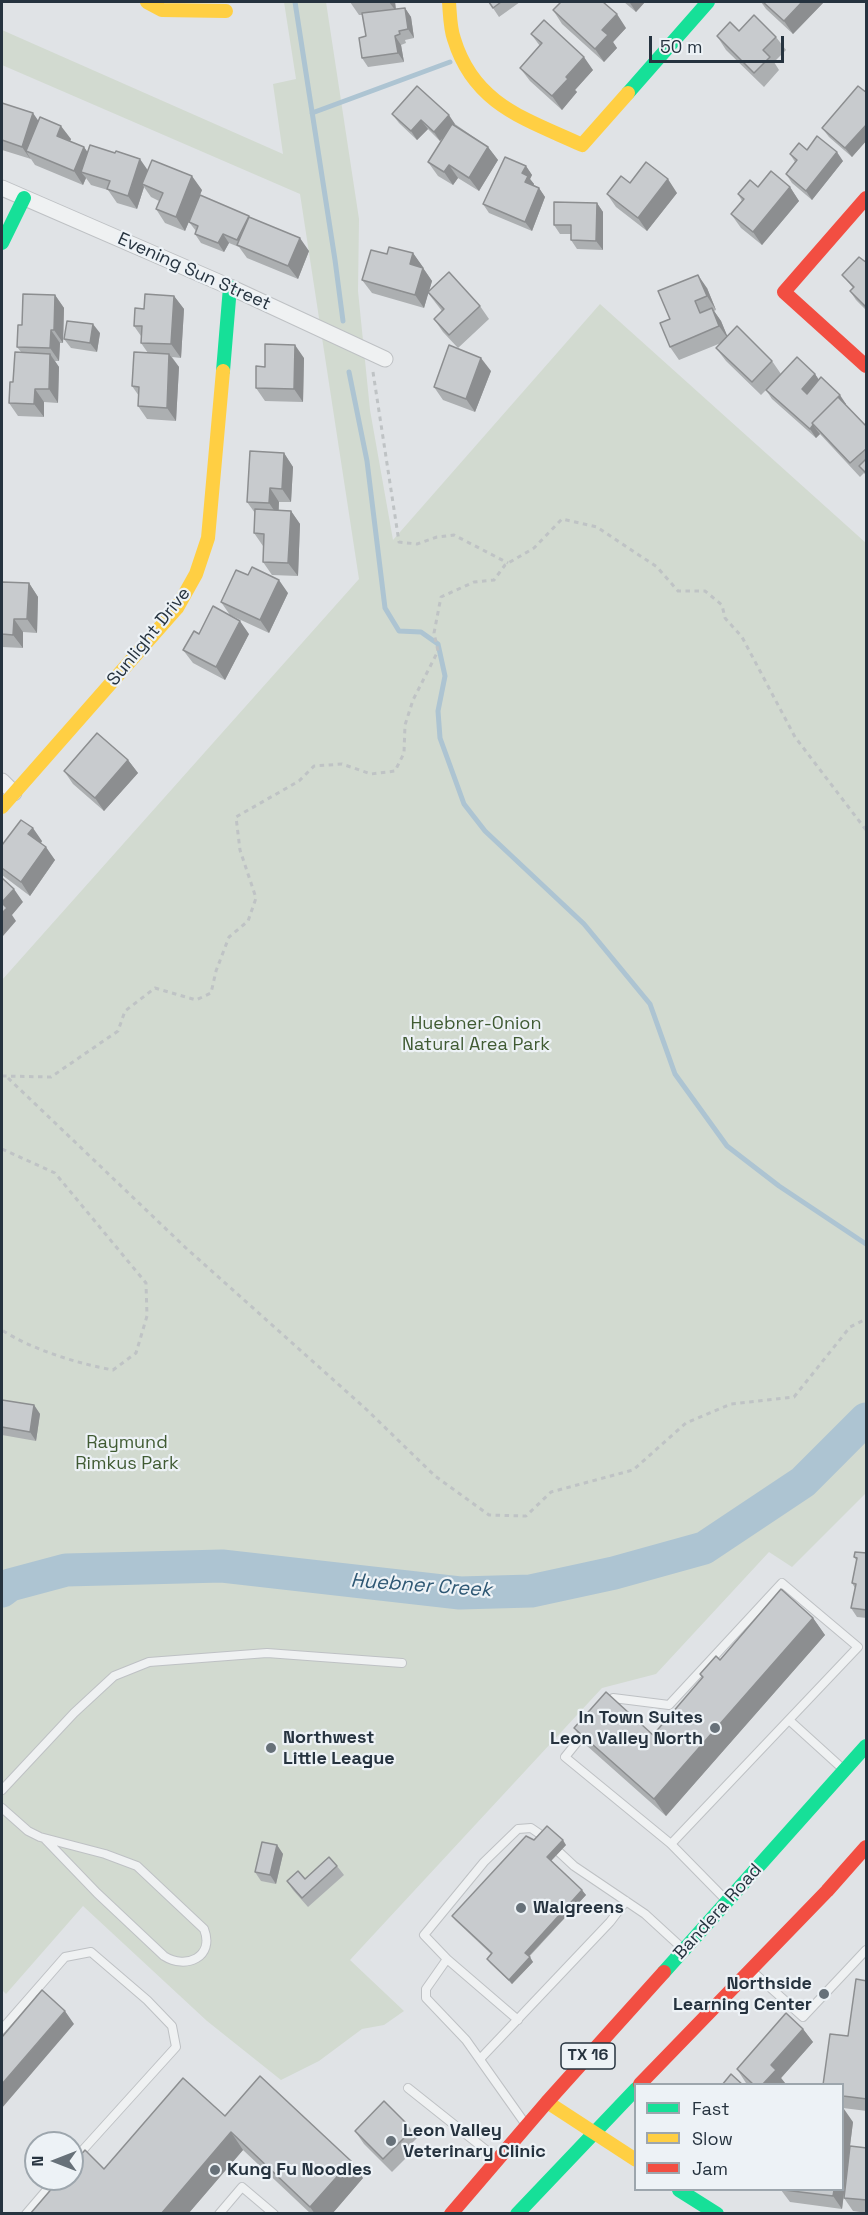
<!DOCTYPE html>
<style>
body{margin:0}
#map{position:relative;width:868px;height:2215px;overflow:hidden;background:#e0e3e6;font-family:"Space Grotesk",sans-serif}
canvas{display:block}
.frame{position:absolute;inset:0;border:3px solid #26333f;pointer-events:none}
.legend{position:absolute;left:634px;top:2083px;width:210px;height:108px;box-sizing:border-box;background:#edf2f6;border:2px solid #9da6ad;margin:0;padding:8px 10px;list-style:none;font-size:18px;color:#26333f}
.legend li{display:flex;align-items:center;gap:12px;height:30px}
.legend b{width:30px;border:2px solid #9da6ad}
.north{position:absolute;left:24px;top:2131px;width:60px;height:60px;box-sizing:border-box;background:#edf2f6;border:2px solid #9da6ad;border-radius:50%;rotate:270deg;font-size:16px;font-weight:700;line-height:24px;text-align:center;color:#26333f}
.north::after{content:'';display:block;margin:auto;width:21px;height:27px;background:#677179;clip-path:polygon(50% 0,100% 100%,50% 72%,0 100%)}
.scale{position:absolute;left:649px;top:36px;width:135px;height:27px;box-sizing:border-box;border:3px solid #26333f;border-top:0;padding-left:8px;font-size:18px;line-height:21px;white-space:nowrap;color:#26333f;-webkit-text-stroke:4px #edf2f6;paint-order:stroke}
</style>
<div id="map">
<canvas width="868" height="2215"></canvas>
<div class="frame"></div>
<ul class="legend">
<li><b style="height:8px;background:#16e098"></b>Fast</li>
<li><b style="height:8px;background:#ffcf43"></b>Slow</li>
<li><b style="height:8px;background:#f24e42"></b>Jam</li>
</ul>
<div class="north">N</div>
<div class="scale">50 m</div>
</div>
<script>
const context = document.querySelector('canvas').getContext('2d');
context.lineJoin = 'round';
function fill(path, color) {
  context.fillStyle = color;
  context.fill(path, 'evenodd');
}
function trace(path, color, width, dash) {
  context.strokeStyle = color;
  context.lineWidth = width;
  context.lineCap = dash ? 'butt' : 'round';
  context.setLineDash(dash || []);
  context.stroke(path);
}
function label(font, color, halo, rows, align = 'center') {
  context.font = font + ' "Space Grotesk",sans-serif';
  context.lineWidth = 4.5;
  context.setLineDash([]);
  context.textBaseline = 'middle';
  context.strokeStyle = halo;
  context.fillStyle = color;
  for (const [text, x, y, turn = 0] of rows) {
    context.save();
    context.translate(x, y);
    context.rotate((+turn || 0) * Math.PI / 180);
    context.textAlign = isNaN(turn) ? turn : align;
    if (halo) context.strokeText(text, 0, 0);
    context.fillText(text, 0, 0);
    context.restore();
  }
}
fill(new Path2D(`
 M284 2H326L359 219 358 291 370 410 393 540 600 304 866 543V1493L792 1567 769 1552 656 1674 602 1688 350 1960 404 2011 384 2025 362 2029 319 2061 281 2080 207 2021 83 1906 6 1994 2 1990V980L359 579 300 194 2 65V30L283 154 273 84 296 79Z`), '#d2dad0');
trace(new Path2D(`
 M295 2 335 260 343 321
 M312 113 450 62
 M349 372 367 461 385 608 399 631 421 632 438 644 445 676 438 711 440 738 464 804 485 831 584 924 650 1004 675 1074 727 1146 779 1186 866 1244`), '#adc4d2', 5);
trace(new Path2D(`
 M2 1591 10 1585 66 1570 222 1566 460 1593 531 1591 614 1573 704 1548 803 1482 866 1419`), '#adc4d2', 33);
const lane = new Path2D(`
 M607 1706 613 1698 669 1705 782 1583 858 1647 671 1844
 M789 1720 843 1769
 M586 1731 565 1757 671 1844 724 1898
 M2 1790 74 1713 114 1676 149 1662 267 1653 402 1663
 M2 1808 28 1831 40 1837 105 1854 137 1866 204 1929C215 1957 186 1970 164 1956L97 1893 45 1839
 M559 1852 574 1866 645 1914 681 1947
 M447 1959 518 2020
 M753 1972 803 2017 866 1950
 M2 2029 65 1957 91 1952 147 2000 172 2026 176 2047 72 2162
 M480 2059 610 1922 626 1901
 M408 2088 496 2158
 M524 2122 466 2040 426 1998V1989L447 1959 424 1935 484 1862 518 1829 531 1828 544 1837
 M26 2214 56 2179
 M219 2214 242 2187 274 2214`);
const street = new Path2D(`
 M2 188 230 287 385 359
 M2 781 14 793`);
trace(lane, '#bec1c4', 10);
trace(street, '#bec1c4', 17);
trace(new Path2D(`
 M373 372 399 542 417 544 437 537 454 535 508 563
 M2 1076 51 1077 118 1031 125 1011 155 988 196 1000 211 993 216 971 229 937 248 921 256 898 240 850 236 817 299 781 314 766 342 764 371 774 395 771 404 753 405 725 413 700 438 651 434 633 441 597 474 582 494 580 505 565 534 548 562 519 597 527 657 567 678 591H705L722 605 725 618 742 637 795 737 866 830
 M8 1078 187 1249 367 1410 435 1476 489 1515 526 1516 551 1492 633 1470 686 1423 731 1404 794 1397 850 1327 866 1319
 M2 1149 55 1173 146 1283 147 1316 136 1353 113 1370C79 1364 30 1349 2 1330
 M531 2151 538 2158`), '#bfc3c5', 3, [4.5, 4.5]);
trace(lane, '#eff1f2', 8);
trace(street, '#eff1f2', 15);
trace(new Path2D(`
 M628 93 708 2
 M2 243 24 198
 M223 371 230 287
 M664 1972 866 1746
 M679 2190 717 2214
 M517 2214 636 2089`), '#16e098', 14);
trace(new Path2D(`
 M147 2 162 10 226 11
 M449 2C450 14 450 28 454 39 474 105 526 119 582 145L628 93
 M2 807 177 608 196 574 208 538 223 371
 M547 2102 636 2160`), '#ffcf43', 14);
trace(new Path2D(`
 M866 198 784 292 866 366
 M640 2084 827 1891 866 1847
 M451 2214 547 2102 664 1972`), '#f24e42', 14);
fill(new Path2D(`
 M348 2H395L396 9 405 8 411 17 414 38 405 40 406 43 401 45 404 62 368 67 362 58 366 36 362 15H359L350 2Z
 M489 2H520L499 17Z
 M624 2H645L636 12Z
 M761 2H824L793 34 766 9Z
 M553 10 626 28 613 42 617 48 604 62 562 24Z
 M739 31 776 37 786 50 774 62 779 70 764 87 726 50 717 36Z
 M531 34 593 70 575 90 577 92 562 110 530 81 520 68 540 46Z
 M867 93V140L852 157 829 137 822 128Z
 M2 103 38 121 71 139 70 141 84 147 87 152 148 170 202 190 185 231 165 223 156 209 159 201 151 197 144 187 137 209 117 203 108 190 91 185 86 178 83 185 35 165 31 159 2 150Z
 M392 114 455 124 488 147 498 160 479 191 458 178 453 185 438 176 428 162 446 134 440 141 428 129 417 140 399 123Z
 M790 154 843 161 812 200 792 183 786 174 795 162Z
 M526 166 532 175 530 179 534 184V185L539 188 545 197 532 231 489 213 483 204Z
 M630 183 677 193 647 231 616 207 607 194Z
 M758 187H790L799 201 762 245 741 228 731 214 742 201 738 194Z
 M597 203 603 212V250L577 249 571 240V234H560L554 225Z
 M251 218 309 251 298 279 247 258 239 247 229 243 224 252 201 243 195 234 196 231 189 222Z
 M413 253 432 281 429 291 480 306 489 319 458 348 443 332 434 319 442 311 428 293 424 308 372 293 362 280 387 254Z
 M867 263V311L856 300 850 291 853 288 842 275Z
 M707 288 716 310 714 311 721 321 727 336 772 361 781 374H815L819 380 846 404V405L867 427V477L864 473 860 477 820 434 816 438 772 399 766 390 761 395 726 361 716 348 721 343 679 360 670 347V319Z
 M55 295 64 308 63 343H60L59 361H55L59 367 58 403 44 402V417L18 416 9 403 21 352 17 347 22 325Z
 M174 296 184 309 181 358 172 357 179 367 176 421 147 419 138 406 139 396 132 386 148 353 141 343V336L134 326 144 309Z
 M100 333 97 352 71 348 64 339Z
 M304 358 303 402 265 401 256 388 265 367Z
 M491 371 475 412 443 400 434 387Z
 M284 453 293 467 291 502H279V510L291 511 300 524 298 576 272 575 263 562V546L254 533 255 513 247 502Z
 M2 582 29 583 38 597 37 633 23 632V648L2 647Z
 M288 593 269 633 230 615 221 602Z
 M199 634H249L225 680 193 663 183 650Z
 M128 760 138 773 104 811 73 784 64 771Z
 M42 841 41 843 55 860 30 896 2 875V845Z
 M2 1400 34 1405 40 1414 36 1441 2 1435Z
 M867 1553V1618L857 1617 851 1608 855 1588 852 1583 857 1561 854 1557Z
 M813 1618 825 1635 666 1816 586 1745 574 1728 653 1735 702 1678 700 1674 720 1660Z
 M534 1840 566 1845 551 1861 586 1895 529 1957 533 1962 512 1984 490 1963 487 1959 491 1954 455 1920 452 1916Z
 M277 1845 283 1854 276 1884 261 1881 255 1872Z
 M337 1866 344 1875 308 1907 293 1890 287 1881 305 1879Z
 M867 1981V2111L843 2108V2085L848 2036Z
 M803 2029 813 2042 781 2078 785 2083 783 2085H748L746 2083 737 2069Z
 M225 2116 363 2178 332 2214H311L243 2150 188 2214H30L104 2169Z
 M853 2122 850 2146 867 2148V2213L853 2211 844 2198 847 2169 842 2209 790 2202 781 2190Z
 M408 2125 417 2138 412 2143 416 2148 392 2172 364 2144 355 2131Z`), '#acafb1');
fill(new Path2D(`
 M389 2H395L396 11Z
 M631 2H645L636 12 630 3Z
 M802 2H824L793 34 784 21Z
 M405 8 411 17 414 38 408 29Z
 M617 14 626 28 613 42 617 48 604 62 595 49 602 30Z
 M395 36 401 45 404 62 398 53Z
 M584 57 593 70 575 90 577 92 562 110 552 96 566 77Z
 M33 113 42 126 26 151 31 160 22 147Z
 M449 115 455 124 440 141 434 132Z
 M421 120 428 129 417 140 411 131Z
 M867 124V140L852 157 845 148Z
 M61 126 71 139 67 149 57 136Z
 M84 147 93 160 81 172 86 178 83 185 74 171Z
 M488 147 498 160 479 191 469 178Z
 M837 152 843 161 812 200 806 191Z
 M140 159 149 172 142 184 144 187 137 209 128 196Z
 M449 165 458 178 453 185 444 172Z
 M526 166 532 175 530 179 534 184 531 191 525 182 522 173Z
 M192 176 202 190 185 231 176 217Z
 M668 179 677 193 647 231 638 218Z
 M790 187 799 201 762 245 753 232Z
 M539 188 545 197 532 231 525 222Z
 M597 203 603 212V250L596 241Z
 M249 216 255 225 242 247 237 240Z
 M223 234 229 243 224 252 218 243Z
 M300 238 309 251 298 279 288 266Z
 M413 253 423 267 420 277 410 264Z
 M423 268 432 281 424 308 415 295Z
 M698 275 707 288 716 310 707 296Z
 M55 295 64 308 63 343 54 330Z
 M174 296 184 309 181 358 171 344Z
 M712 308 721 321 729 340 719 326Z
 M93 324 100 333 97 352 90 343Z
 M51 330 60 343 59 361 50 348Z
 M295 345 304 358 303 402 294 389Z
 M50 354 59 367 58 403 49 389Z
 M169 354 179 367 176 421 167 408Z
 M481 358 491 371 475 412 466 399Z
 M815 374 821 383 808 398 802 389Z
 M35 389 44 402V417L34 404Z
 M840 395 846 404 821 432 813 425Z
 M813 425 820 434 816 438 810 429Z
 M284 453 293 467 291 502 282 489Z
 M270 488 279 502 278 516 269 503Z
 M291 511 300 524 298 576 288 563Z
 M279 580 288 593 269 633 260 620Z
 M29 583 38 597 37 633 27 619Z
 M14 619 23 632V648L13 635Z
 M240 621 249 634 225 680 216 667Z
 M128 760 138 773 104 811 95 798Z
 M33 828 42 841 38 848 28 834Z
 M46 847 55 860 30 896 21 882Z
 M14 889 23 902 12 915 16 921 3 936 2 934V902Z
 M34 1405 40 1414 36 1441 30 1432Z
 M813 1618 825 1635 666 1816 654 1799Z
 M563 1840 566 1845 550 1862 547 1857Z
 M277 1845 283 1854 276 1884 270 1875Z
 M582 1890 586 1895 528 1957 525 1953Z
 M530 1957 533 1962 512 1984 509 1980Z
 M65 2011 74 2024 2 2108V2084Z
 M803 2029 813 2042 781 2078 785 2083 783 2085H762L771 2065Z
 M844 2109 853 2122 842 2209 833 2196 834 2190H843V2120Z
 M231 2132 243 2150 188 2214H161Z
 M351 2161 363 2178 332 2214H315L310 2207Z`), '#8c8e90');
const building = new Path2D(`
 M489 2H501L493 8Z
 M561 2H603L617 14 602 30 608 35 595 49 553 10Z
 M763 2H802L784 21Z
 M405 8 408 29 399 31 400 34 395 36 398 53 362 58 359 38 366 36 362 13Z
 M754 15 776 37 763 50 770 57 754 73 717 36 730 22 739 31Z
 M544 20 584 57 566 77 568 79 552 96 520 68 542 43 531 34Z
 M417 86 449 115 434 132 421 120 411 131 392 114Z
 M858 86 867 93V124L845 148 822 128Z
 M2 103 33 113 22 147 2 140Z
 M40 117 61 126 57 136 84 147 74 171 26 151Z
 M452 124 488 147 469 178 449 165 444 172 428 162Z
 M817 136 837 152 806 191 786 174 797 160 790 154 799 143 807 150Z
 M90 145 115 153 116 151 140 159 128 196 107 189 110 181 81 172Z
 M505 157 526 166 522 173 528 176 525 182 539 188 525 222 483 204Z
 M152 160 192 176 176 217 156 209 163 193 142 184Z
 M646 162 668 179 638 218 607 194 621 176 630 183Z
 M771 171 790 187 753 232 731 214 744 199 738 194 750 180 758 187Z
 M200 195 249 216 237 240 223 234 218 243 195 234 198 226 189 222Z
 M554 202 597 203 596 241 571 240V225H554Z
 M249 217 300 238 288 266 237 245Z
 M389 247 413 253 410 264 423 268 415 295 362 280 371 250 387 254Z
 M859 257 867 263V308L850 291 854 287 842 275Z
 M449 272 480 306 449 335 434 319 444 309 428 292Z
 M698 275 707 296 695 301 700 313 712 308 719 326 670 347 660 323 670 319 658 291Z
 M23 294 55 295 54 330H51L50 348 17 347 18 325H22Z
 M145 294 174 296 171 344 141 343 142 326H134L135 308 144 309Z
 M67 321 93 324 90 343 64 339Z
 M737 326 772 361 752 382 716 348Z
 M265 344 295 345 294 389 256 388V366L265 367Z
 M449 345 481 358 466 399 434 387Z
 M15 352 50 354 49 389H35L34 404 9 403 10 382H13Z
 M134 352 169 354 167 408 138 406 139 387 132 386Z
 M797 357 815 374 802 389 807 394 821 377 840 395 812 423 813 425 810 429 766 390Z
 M838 397 867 427V448L850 463 812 423Z
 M250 451 284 453 282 489 270 488 269 503 247 502Z
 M867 458V474L859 466Z
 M255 509 291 511 288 563 263 562 264 534 254 533Z
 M252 567 279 580 260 620 221 602 236 570 248 575Z
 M2 582 29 583 27 619H14L13 635 2 634Z
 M213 606 240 621 216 667 183 650 194 631 199 634Z
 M97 733 128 760 95 798 64 771Z
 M21 820 33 828 28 834 46 847 21 882 2 868V845Z
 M2 878 14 889 2 902Z
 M2 903 7 908 2 913Z
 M2 1400 34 1405 30 1432 2 1427Z
 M855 1552 867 1553V1610L851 1608 856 1584 852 1583 857 1558 854 1557Z
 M781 1589 813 1618 654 1799 574 1728 606 1692 653 1735 703 1677 700 1674 716 1656 720 1660Z
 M547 1826 563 1840 547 1857 582 1890 525 1953 530 1957 509 1980 487 1959 492 1953 452 1916 526 1836 534 1840Z
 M262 1842 277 1845 270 1875 255 1872Z
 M329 1857 337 1866 302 1898 287 1881 298 1871 305 1879Z
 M856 1979 867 1981V2099L843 2096V2085H823L830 2034 848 2036Z
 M42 1990 65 2011 2 2084V2037Z
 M786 2013 803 2029 771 2065 776 2070 762 2085H754L737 2069Z
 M731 2074 743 2085H722Z
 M260 2076 351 2161 310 2207 231 2132 161 2214H30L60 2179H72V2165L85 2150 104 2169 183 2078 225 2116Z
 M384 2101 408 2125 402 2131 407 2135 383 2159 355 2131Z
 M850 2146 867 2148V2200L844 2198Z
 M784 2190H834L833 2196Z`);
fill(building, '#c8cbce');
trace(building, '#8c8e90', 1.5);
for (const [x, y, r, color] of [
 [715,1728,6,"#677179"],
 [271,1748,6,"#677179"],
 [521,1908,6,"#677179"],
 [824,1994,6,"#677179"],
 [391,2141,6,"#677179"],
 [215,2170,6,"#677179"]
]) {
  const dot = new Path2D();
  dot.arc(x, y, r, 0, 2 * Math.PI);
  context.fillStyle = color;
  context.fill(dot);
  trace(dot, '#edf2f6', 2);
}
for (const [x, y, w] of [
 [588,2056,54]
]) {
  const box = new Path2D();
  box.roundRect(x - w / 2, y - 13, w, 26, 4.5);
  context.fillStyle = '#edf2f6';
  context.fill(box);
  trace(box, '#26333f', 1.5);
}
label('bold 16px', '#26333f', null, [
 ["TX 16",588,2056]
]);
label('18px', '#26333f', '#edf2f6', [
 ["Evening Sun Street",194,272,24],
 ["Sunlight Drive",149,637,-51],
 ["Bandera Road",718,1912,-48]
]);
label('18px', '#405b33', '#edf2f6', [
 ["Huebner-Onion",476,1024],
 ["Natural Area Park",476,1045],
 ["Raymund",127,1443],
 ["Rimkus Park",127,1464]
]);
label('bold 18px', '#26333f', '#edf2f6', [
 ["In Town Suites",703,1718,"right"],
 ["Leon Valley North",703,1739,"right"],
 ["Northwest",283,1738],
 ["Little League",283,1759],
 ["Walgreens",533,1908],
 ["Northside",812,1984,"right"],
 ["Learning Center",812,2005,"right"],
 ["Leon Valley",403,2131],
 ["Veterinary Clinic",403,2152],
 ["Kung Fu Noodles",227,2170]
], 'left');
label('italic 20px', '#2f5874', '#edf2f6', [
 ["Huebner Creek",421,1586,4]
]);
</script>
